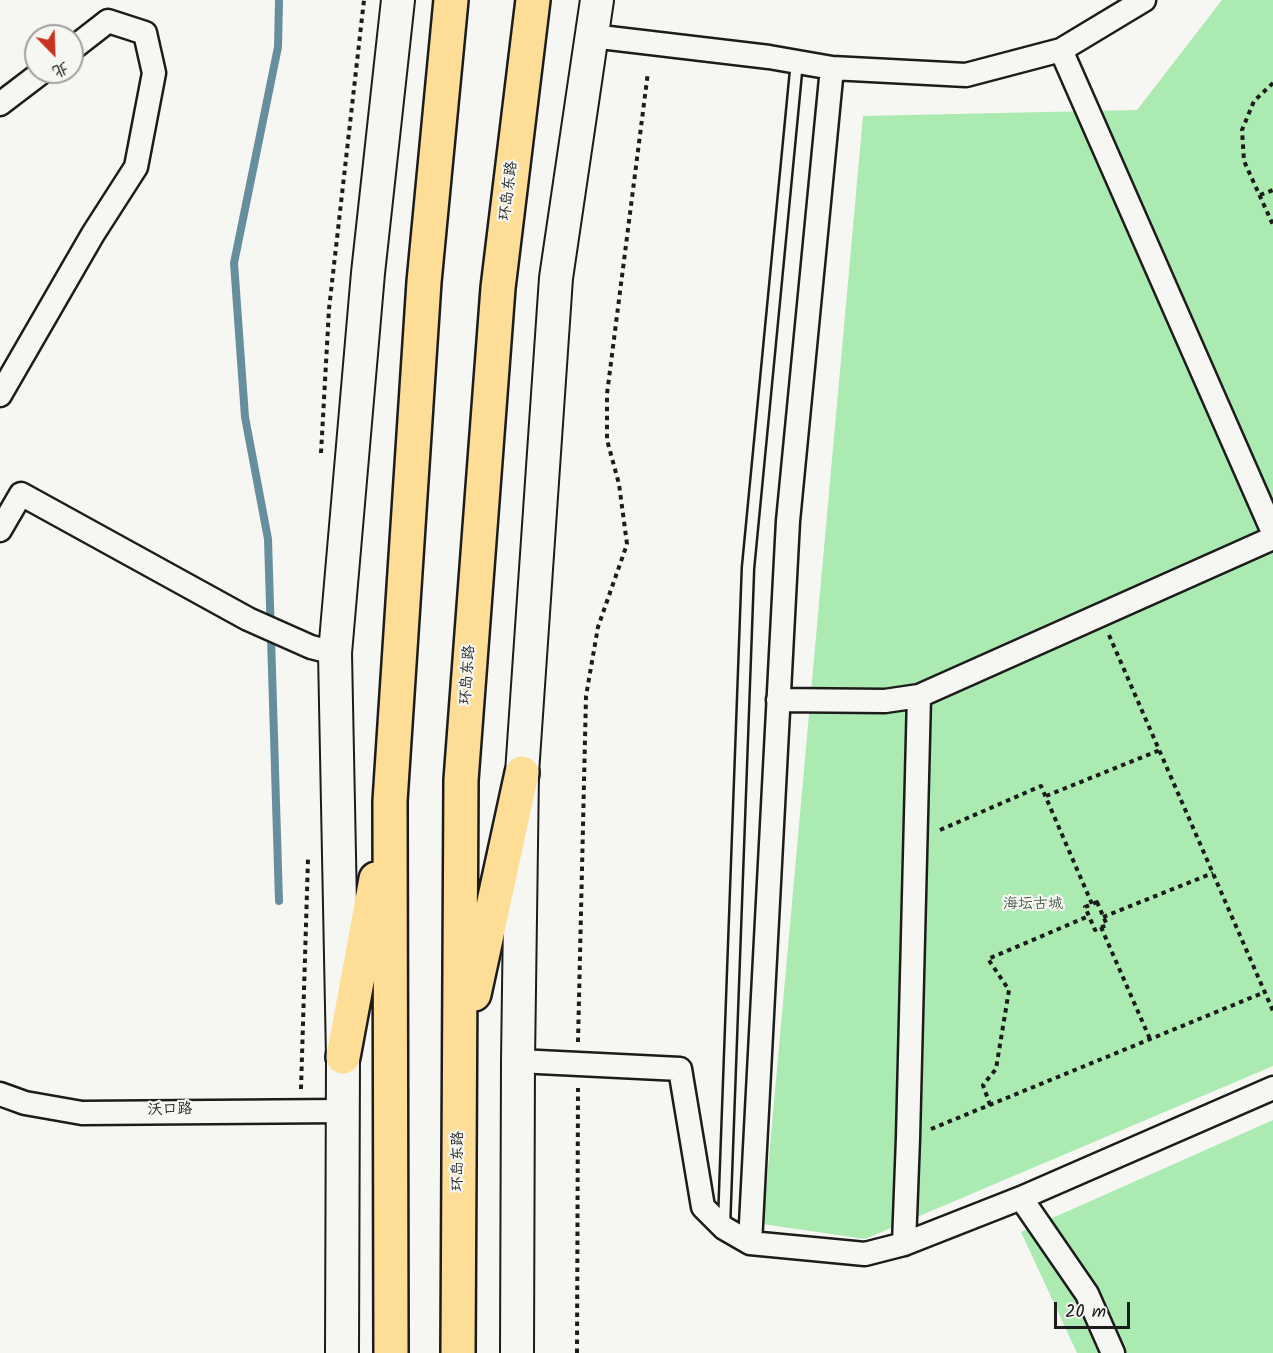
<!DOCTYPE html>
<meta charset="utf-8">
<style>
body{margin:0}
#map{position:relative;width:1273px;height:1353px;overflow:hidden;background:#f6f6f2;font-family:Kalam,"LXGW WenKai TC",sans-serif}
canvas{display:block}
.north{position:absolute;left:24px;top:24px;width:60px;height:60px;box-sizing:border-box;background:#f6f6f2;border:2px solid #9f9f9c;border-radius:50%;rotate:157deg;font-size:16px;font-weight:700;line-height:24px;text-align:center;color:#1c1c1c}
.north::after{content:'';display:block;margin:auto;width:21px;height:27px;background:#c8321e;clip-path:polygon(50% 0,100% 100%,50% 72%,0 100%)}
.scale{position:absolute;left:1054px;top:1302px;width:76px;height:27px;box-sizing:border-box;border:3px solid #1c1c1c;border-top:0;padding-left:8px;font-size:18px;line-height:21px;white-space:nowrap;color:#1c1c1c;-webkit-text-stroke:4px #f6f6f2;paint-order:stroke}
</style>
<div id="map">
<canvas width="1273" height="1353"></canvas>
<div class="north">北</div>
<div class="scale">20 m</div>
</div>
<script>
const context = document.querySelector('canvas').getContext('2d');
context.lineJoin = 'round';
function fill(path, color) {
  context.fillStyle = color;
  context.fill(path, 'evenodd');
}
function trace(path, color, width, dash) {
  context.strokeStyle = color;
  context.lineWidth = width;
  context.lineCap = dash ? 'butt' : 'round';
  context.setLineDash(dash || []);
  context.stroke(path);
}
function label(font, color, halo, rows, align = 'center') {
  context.font = font + ' Kalam,"LXGW WenKai TC",sans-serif';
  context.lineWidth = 4.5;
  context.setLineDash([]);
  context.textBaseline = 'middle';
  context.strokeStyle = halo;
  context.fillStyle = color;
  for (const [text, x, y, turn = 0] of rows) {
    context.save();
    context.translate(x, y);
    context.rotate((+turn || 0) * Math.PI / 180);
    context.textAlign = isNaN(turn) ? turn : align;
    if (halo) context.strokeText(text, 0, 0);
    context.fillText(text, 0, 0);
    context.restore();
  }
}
fill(new Path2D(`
 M1222 0H1273V1066L865 1239 763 1224 863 116 1137 110Z
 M1273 1120V1353H1077L1021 1232Z`), '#abeab1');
trace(new Path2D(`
 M279 0 278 47 234 263 245 417 268 539 279 901`), '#658f9f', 8);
const lane = new Path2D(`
 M724 1225 748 568 797 61`);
const street = new Path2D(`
 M592 36 769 57 832 68 966 75 1061 50 1144 0
 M1061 50 1273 532
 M832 68 788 521 750 1243 865 1254 904 1244 1021 1198 1273 1088
 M0 104 42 72
 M0 395 93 234 136 167 154 73 145 33 108 21 72 49
 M0 530 21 494 248 619 311 647 335 653
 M778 700 885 701 919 696 1273 538
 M518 1061 680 1069 703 1207 724 1228 750 1243
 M0 1094 25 1103 82 1113 342 1111
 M1021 1198 1087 1294 1113 1353
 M904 1244 908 1138 919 696`);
const secondary = new Path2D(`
 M342 1353 343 1057 335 653 368 273 398 0
 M517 1353 518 1061 522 773 556 278 597 0`);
const primary = new Path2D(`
 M474 994 522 773
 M343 1057 376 879
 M391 1353 390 801 424 282 451 0
 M458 1353 461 780 498 288 533 0`);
trace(lane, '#1c1c1c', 15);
trace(street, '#1c1c1c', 27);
trace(secondary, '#1c1c1c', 36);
trace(primary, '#1c1c1c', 38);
trace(new Path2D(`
 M1273 83 1254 101 1242 130 1244 161 1273 225
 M1260 195 1273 190
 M321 453 329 309 364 0
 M1109 635 1273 1011
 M1046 796 1160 750
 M940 830 1041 786 1092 904
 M1097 902 1107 925 1095 930 1085 907Z
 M1103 917 1213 873
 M1101 927 1150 1039
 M578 1042 586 696 598 627 627 544 619 484 607 440V394L648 72
 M301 1089 308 859
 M990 1105 983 1085 996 1069 1009 990 988 959 1089 916
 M931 1129 1265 992
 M577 1353 578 1088`), '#1c1c1c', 4, [4.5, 4.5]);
trace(lane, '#f6f6f2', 10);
trace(street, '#f6f6f2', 22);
trace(secondary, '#f6f6f2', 32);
trace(primary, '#fedd96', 33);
label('15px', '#1c1c1c', '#f6f6f2', [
 ["环岛东路",510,191,-83],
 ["环岛东路",469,675,-86],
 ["沃口路",170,1111,-1],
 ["环岛东路",459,1161,-90]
]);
label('15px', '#475a49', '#f6f6f2', [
 ["海坛古城",1033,905]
]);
</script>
